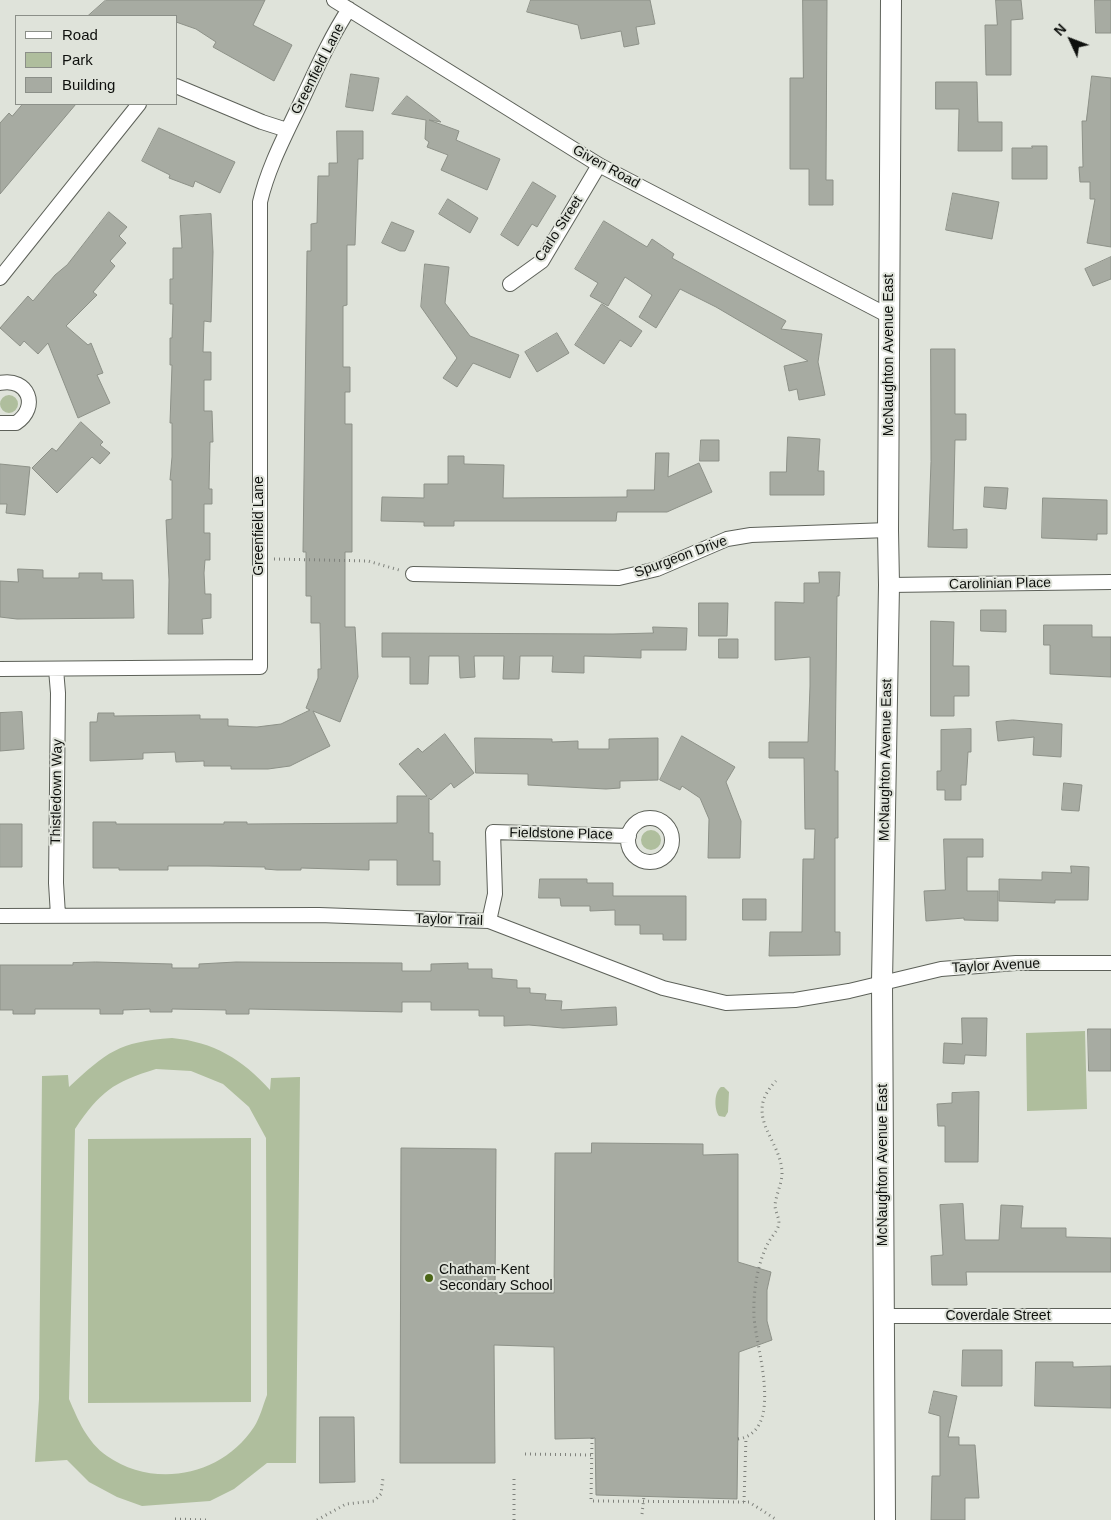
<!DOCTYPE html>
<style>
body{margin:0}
#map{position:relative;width:1111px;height:1520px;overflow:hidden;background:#dfe3da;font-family:Arial,sans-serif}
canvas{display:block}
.legend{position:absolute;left:15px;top:15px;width:162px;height:90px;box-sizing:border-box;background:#dfe3da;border:1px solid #8b8f88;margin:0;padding:6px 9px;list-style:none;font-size:15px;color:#0e100d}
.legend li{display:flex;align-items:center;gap:10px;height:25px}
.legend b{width:25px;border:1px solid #8b8f88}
.north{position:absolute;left:1046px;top:15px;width:50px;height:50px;-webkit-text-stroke:4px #dfe3da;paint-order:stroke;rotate:313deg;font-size:14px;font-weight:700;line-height:20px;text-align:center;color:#0e100d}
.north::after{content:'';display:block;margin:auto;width:18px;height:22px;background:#0e100d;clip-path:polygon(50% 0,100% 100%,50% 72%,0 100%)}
</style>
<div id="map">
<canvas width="1111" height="1520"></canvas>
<ul class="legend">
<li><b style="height:6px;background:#fff"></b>Road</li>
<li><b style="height:14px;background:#afbe9d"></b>Park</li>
<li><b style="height:14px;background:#a7aba2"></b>Building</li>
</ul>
<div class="north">N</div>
</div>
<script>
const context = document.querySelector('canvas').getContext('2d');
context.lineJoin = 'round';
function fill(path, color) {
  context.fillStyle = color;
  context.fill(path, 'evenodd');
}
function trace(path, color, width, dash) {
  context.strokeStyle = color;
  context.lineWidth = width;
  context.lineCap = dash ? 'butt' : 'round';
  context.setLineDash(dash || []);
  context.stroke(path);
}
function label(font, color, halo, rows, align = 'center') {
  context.font = font + ' Arial,sans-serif';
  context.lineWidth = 4;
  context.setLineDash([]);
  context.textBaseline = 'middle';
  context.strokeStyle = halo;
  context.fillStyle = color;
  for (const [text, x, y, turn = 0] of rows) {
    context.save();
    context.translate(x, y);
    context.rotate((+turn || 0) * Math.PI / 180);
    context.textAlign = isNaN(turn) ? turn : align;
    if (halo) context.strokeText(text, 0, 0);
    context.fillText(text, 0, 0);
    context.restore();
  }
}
fill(new Path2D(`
 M0 404a9 9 0 1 1 18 0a9 9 0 1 1-18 0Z
 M641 840a10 10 0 1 1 20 0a10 10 0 1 1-20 0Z
 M1085 1031 1087 1109 1027 1111 1026 1033Z
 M172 1038C214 1042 242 1059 270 1090L271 1078 300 1077 296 1463H267L234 1489 210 1501 142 1506 117 1497 89 1482 67 1460 35 1462 39 1399 42 1076 68 1075 69 1087C107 1052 118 1042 172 1038ZM156 1069 191 1071 223 1084 249 1107 266 1138 267 1395C263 1405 260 1418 254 1427 222 1476 154 1489 107 1456 87 1442 78 1420 69 1399L75 1129C100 1092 113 1082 156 1069Z
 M721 1087H724L729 1092 728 1112 725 1117 719 1116C714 1109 714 1092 721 1087Z
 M251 1138V1402L88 1403V1139Z`), '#afbe9d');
const building = new Path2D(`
 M106 0H265L253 25 292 45 274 81 213 47 216 42 196 29 176 22V16H88Z
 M531 0H650L655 24 636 27 639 44 624 47 621 31 581 39 578 25 527 12Z
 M803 0H827L826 180H833V205H809V169H790V78H803Z
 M996 0H1021L1023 19 1011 20V75H986L985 25H997Z
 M1095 0H1111V33H1096Z
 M351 74 379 78 373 111 346 107Z
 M1092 76 1111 78V247L1087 243 1095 199H1090V182H1080L1079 167H1083L1082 121H1086Z
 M936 82H977L978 122H1002V151H958L959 109H936Z
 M407 96 441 122 429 120 459 131 456 140 500 159 487 190 441 170 448 155 427 147 429 142 425 139 426 120 392 114Z
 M23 104H76L0 194V123L9 113 12 116Z
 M159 128 235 162 220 193 195 181 193 187 169 178 170 175 142 161Z
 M337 131H363V159H358L355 245H347V305L343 306V367H350V392H345V424H352V552H345V627H355L358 677 340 722 313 711 330 746 290 766 268 769H231V766H204V761L176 762 175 752 143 753V759L90 761V722H97L98 713H114V716L200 715V719H228V726L257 727 281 724 310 710 306 708 318 678V669H321L320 623H311V596H306V552H303L307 251H311V224L317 223 318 176H329V163H337Z
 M1032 146H1047V179H1012V148H1032Z
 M533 182 556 196 537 227 532 224 518 246 501 235Z
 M953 193 999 202 992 239 946 230Z
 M448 199 478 218 470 233 439 214Z
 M109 212 127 227 119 236 126 243 110 261 115 266 93 292 97 295 66 326 88 345 91 343 103 373 97 375 110 403 78 418 48 343 38 354 24 341 20 346 0 328 28 296 33 301 55 275 67 265Z
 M211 214 213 252 211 322 204 321 203 352H211V380H204V411H212L213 442H210L209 489H212V504H204V533H210V560H205L204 573 205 594H211V618L202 619 203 634H168L169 580 166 520 172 519V480H170L172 457V423H170L172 365H170V338H172L173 304H170V279H173V248H182L180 216Z
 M604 221 647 247 652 239 674 254 672 258 786 321 781 329 822 334 818 362 825 395 799 400 797 389 789 391 784 366 808 361 716 307 680 289 656 328 639 317 652 295 625 277 608 306 590 296 598 283 575 269Z
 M392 222 414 231 405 251H400L382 243Z
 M1111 257V279L1093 286 1085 269Z
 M425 264 449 267 445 303 470 336 519 355 510 378 473 363 457 387 443 378 457 358 421 307Z
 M602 304 642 331 631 347 620 340 604 364 575 345Z
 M557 333 569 353 537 372 525 352Z
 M931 349H955V414H966V440H955L953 530 967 529V548L928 547 931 462Z
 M81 422 103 442 100 445 110 453 100 464 92 457 57 493 32 468 52 448 56 451Z
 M788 437 820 439 818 471H824V495H770V472H786Z
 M701 440H719V461H700Z
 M656 453H669L668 477 699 463 712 492 667 512H617L616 521H454V526H424V522L381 521 382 497 424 498V484H448V456H464V464L504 465 503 498 627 497V490H654Z
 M0 464 30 467 25 515 6 513 7 504H0Z
 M985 487 1008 488 1006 509 984 507Z
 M1043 498 1107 500V534H1097V540L1042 538Z
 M18 569 43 570V578H79V573H102V580H133L134 618 17 619 0 617V581L18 582Z
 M819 572H840L839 596H837L835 771H838V838H835V932H840V955L769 956 770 932H802L803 859H814L815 829H805L804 758H769V742H808L810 686V657L775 660V602L804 603V583H819Z
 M699 603H728L727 636H699Z
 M981 610H1006V632L981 631Z
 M931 621 954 622 953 666H969V696H954V716H931Z
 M1044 625H1092V637H1111V677L1050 674V645H1044Z
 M653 627 687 628 686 650H641V658L584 656V673L552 672 553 656H520L519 679H503L504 656H474L475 677 460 678 459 656H429L428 684H410V657H382V633L613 634 653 633Z
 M719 639H738V658H719Z
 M22 712 24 749 0 751V713Z
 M1013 720 1062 724 1061 757 1033 755 1034 737 998 741 996 722Z
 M971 729V752H968L966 785H961V800H945V790H937V771H941V730Z
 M445 734 474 773 454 788 451 783 431 800 429 798V833H433V861H440V885H397V860H369V870L301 868V870H277L265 869V867L208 866H168V870H119V868H93V822H116V824H224V822H247V824L397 823V796H427L399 764 418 748 422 752Z
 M682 736 735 767 726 782 741 821 740 858H708L709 819 700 798 682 786 680 790 660 780Z
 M475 738 552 739V742L578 741V749H609V739L658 738V780L620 781V788L606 789 528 785V774L476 773Z
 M1064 783 1082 785 1079 811 1062 810Z
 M0 824H22V867H0Z
 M944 839H983V857H967V891H998V921L964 920V918L926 921 924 891 945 890Z
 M1071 866 1089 867 1088 900H1055V903L999 901V879L1042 880V872L1071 873Z
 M540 879H587V883H613V896H686V940H663V934H640V925H615V910L590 911V906H561L560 898H539Z
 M743 899H766V920H743Z
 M96 962 172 964V968H199V964L236 962 402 963V971H431V964L468 963V969H492V978L517 980V988H530V993L546 994 545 1000 562 1001 561 1010 616 1007 617 1025 563 1028 529 1025 504 1026V1016H479V1010H431V1002H402V1012L249 1009V1014H226V1010L172 1009V1012H150V1009L123 1010V1014H100V1009H35V1014H13V1010H0V965H73V963Z
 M962 1018H987L986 1056 965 1055 964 1064 943 1063 944 1043 962 1044Z
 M1088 1029H1111V1071H1089Z
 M979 1092 978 1162H945V1126H938L937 1104 952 1103V1093Z
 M592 1143 703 1144V1155L738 1154V1262L771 1272 767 1290V1321L772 1340 739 1352 737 1499 596 1495 595 1438 555 1439 554 1347 494 1345 495 1463H400L401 1148 496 1149 495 1293H554L555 1153H591Z
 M963 1204 965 1240H999L1001 1205 1023 1206 1021 1228H1066V1237L1111 1238V1272H966L967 1285H932L931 1256 943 1255 940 1205Z
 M963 1350H1002V1386H962Z
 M1036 1362H1073V1367L1111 1366V1408L1035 1406Z
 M934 1391 957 1396 948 1437H959V1445H975L979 1498H965V1520H931L932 1476H940V1416L929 1413Z
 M320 1417H354L355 1482 320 1483Z`);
fill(building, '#a7aba2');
trace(building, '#8d9188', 1);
const minor = new Path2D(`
 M334 0 599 165 889 316
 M176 86 262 122 287 130
 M0 278 139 104
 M510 284 542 261 599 165
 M0 383C28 377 40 407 16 423H0
 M413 574 619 578 657 569 727 539 751 535 888 530
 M889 585 1111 582
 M0 669 260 667V202C268 167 286 134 301 102 316 70 330 38 349 9
 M56 669 58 693 56 883 58 915
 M628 840a22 22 0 1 1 44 0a22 22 0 1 1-44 0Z
 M0 916 319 915 489 921 663 988 726 1003 795 1000 849 991 941 969 1016 963H1111
 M489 921 495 894 493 832 629 836
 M884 1316H1111`);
const secondary = new Path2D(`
 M885 1520 882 982 889 585 888 530 891 0`);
trace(minor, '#5d6159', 16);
trace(secondary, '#5d6159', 22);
trace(new Path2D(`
 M274 559 368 561 399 570
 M592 1438 591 1501 749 1502 777 1520
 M738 1439C785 1432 756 1348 754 1317 753 1292 757 1265 768 1243 771 1237 776 1233 778 1227 781 1219 775 1213 775 1205 776 1195 781 1186 782 1175 783 1140 741 1117 776 1081
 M525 1454 592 1455
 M744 1502 746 1437
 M642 1514 644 1496
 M175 1519 207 1520
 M317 1520 346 1504 374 1501 381 1494 383 1478
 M514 1520V1479`), '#7f827c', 3, [1, 4]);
trace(minor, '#fff', 14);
trace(secondary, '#fff', 20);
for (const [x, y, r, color] of [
 [429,1278,5,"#4a6516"]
]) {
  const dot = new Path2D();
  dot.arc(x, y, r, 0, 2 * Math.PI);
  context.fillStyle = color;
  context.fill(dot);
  trace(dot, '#dfe3da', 2);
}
label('14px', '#0e100d', '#dfe3da', [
 ["Greenfield Lane",318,69,-63],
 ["Given Road",606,167,29],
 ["Carlo Street",559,229,-57],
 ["McNaughton Avenue East",889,355,-90],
 ["Greenfield Lane",259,526,-90],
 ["Spurgeon Drive",681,557,-20],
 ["Carolinian Place",1000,584,-1],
 ["McNaughton Avenue East",886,760,-89],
 ["Thistledown Way",57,792,-89],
 ["Fieldstone Place",561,834,1],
 ["Taylor Trail",449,920,2],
 ["Taylor Avenue",996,966,-3],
 ["McNaughton Avenue East",883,1165,-90],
 ["Coverdale Street",998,1316]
]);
label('14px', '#0e100d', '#dfe3da', [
 ["Chatham-Kent",439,1270],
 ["Secondary School",439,1286]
], 'left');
</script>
